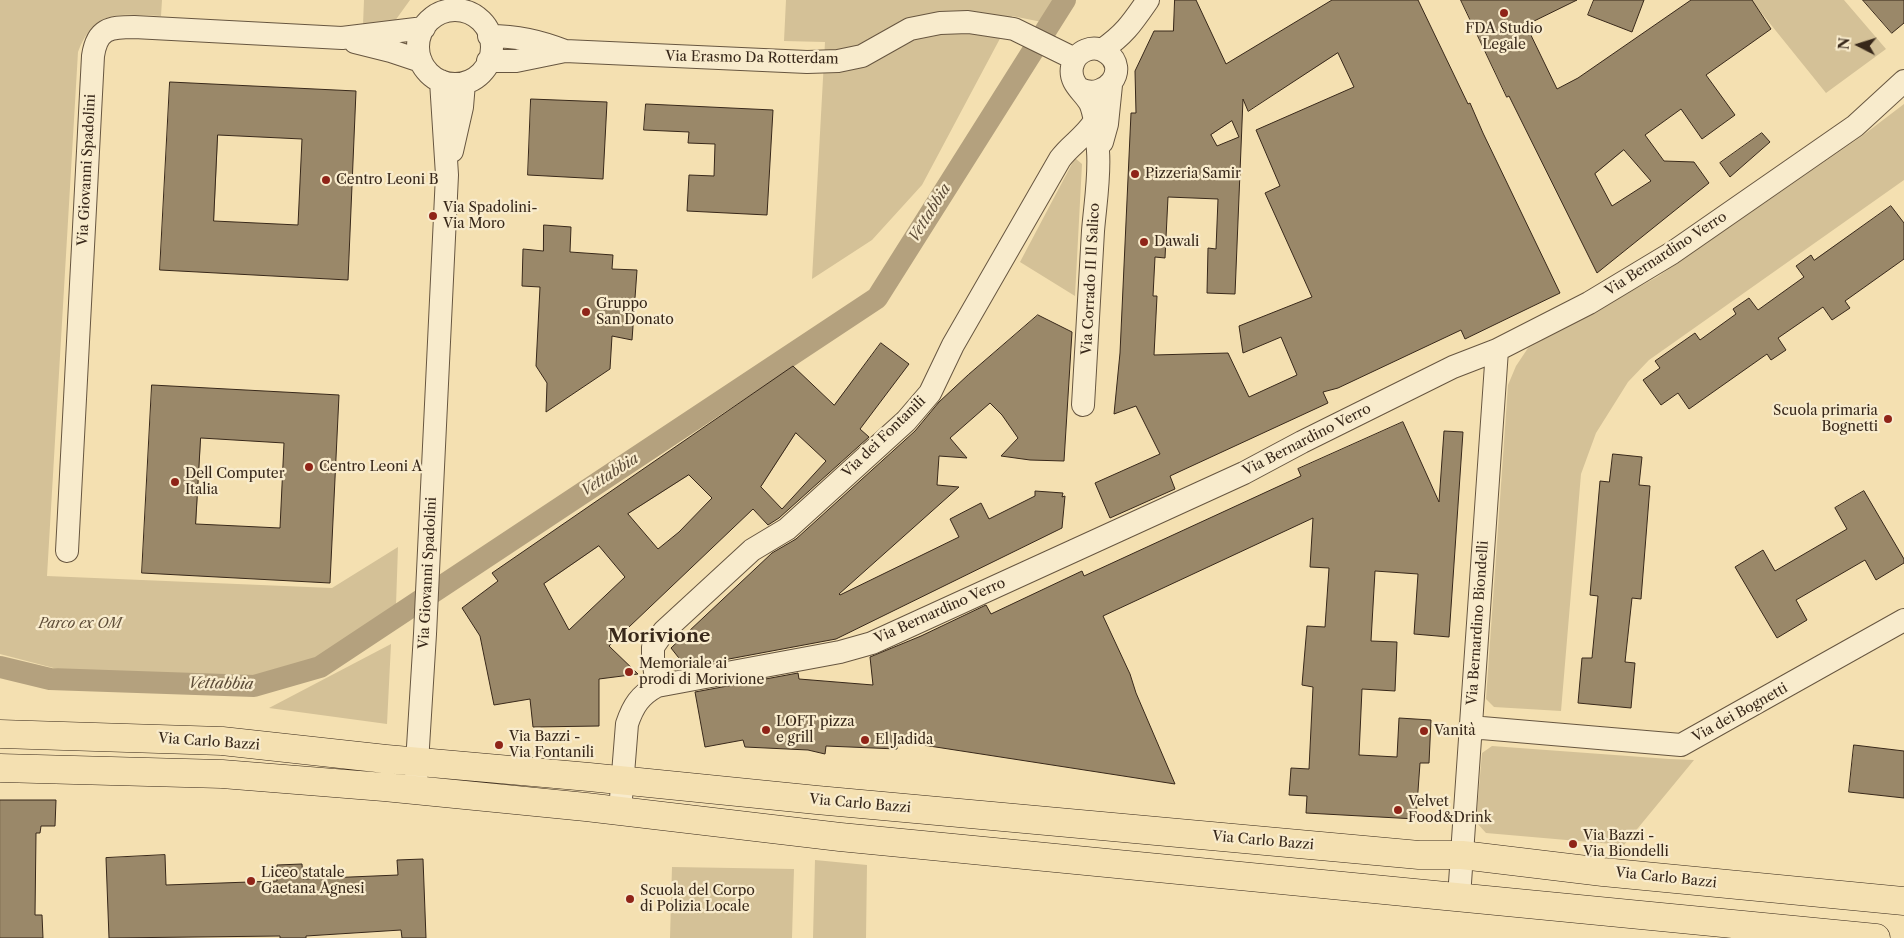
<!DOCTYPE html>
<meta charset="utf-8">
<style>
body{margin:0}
#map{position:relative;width:1904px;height:938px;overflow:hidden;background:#f4e0b1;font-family:"Libre Caslon Text",serif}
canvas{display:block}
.north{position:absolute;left:1834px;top:20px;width:50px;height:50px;-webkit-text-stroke:4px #f8ebcc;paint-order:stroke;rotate:275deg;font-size:14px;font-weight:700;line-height:20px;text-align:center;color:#38281a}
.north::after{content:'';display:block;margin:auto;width:18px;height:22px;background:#38281a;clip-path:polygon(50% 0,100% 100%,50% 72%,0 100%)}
</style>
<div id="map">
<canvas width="1904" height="938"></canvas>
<div class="north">N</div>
</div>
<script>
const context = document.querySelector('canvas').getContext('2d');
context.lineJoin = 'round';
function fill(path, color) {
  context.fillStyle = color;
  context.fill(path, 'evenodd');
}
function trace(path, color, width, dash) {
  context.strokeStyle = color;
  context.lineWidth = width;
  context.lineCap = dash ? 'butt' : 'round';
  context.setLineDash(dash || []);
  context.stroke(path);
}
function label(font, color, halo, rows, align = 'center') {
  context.font = font + ' "Libre Caslon Text",serif';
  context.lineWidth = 4.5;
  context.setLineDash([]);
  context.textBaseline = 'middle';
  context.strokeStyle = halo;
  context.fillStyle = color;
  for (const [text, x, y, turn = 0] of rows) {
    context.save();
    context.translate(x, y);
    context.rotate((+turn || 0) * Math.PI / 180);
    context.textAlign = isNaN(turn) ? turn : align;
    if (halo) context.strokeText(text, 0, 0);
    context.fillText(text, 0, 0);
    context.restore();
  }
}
fill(new Path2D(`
 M0 0H162L161 16C121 15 95 7 78 52L47 576 332 588 398 547 396 605C367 625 330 654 297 666 280 672 262 674 244 677L65 671 0 654Z
 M364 0H410L392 25H363Z
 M786 0H1053L1042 22 1012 16 922 185 872 240 812 279 825 42 784 41Z
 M1751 0H1844L1886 49 1826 93Z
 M1904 104V180L1649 360 1628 382 1596 433 1581 474 1561 711 1494 707 1486 699 1508 385 1516 366 1528 348 1657 277 1862 136Z
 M1075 158 1082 164 1075 296 1020 262Z
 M391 644 387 724 269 708Z
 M1492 746 1669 759 1694 760 1624 845 1486 833 1476 822 1482 753Z
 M815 860 867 865 866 938H813Z
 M672 867 794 869 792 938H670Z`), '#d4c197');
trace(new Path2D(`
 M0 667 50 679 254 686 320 667 877 298 1065 0`), '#b4a17e', 22);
const building = new Path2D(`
 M1175 0H1196L1226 64 1332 0H1418L1468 104 1470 103 1483 133 1560 293 1465 339 1461 330 1338 388 1323 392 1328 403 1170 476 1175 489 1110 518 1095 483 1160 454 1136 406 1114 414 1120 353 1131 113H1136L1135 71 1154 31H1173ZM1338 53 1354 87 1256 130 1280 186 1265 193 1312 297 1239 326 1243 353 1281 337 1297 375 1249 397 1228 353 1154 355 1157 296H1153L1155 257 1165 258 1168 197 1218 199 1216 249 1208 248 1207 293 1235 294 1243 99 1248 111ZM1232 121 1239 137 1217 146 1211 135Z
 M1461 0H1577L1526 25 1557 89 1578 78 1691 0H1752L1771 29 1706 75 1735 115 1702 139 1681 109 1645 135 1664 161 1694 162 1709 183 1597 273 1509 96 1507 97ZM1624 150 1651 181 1612 206 1595 174Z
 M1594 0H1644L1632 32 1588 15Z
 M1863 0H1904V23L1892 33Z
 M170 82 356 91 348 280 160 270ZM218 135 302 139 298 225 214 221Z
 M531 99 607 102 603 179 528 175Z
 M646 104 773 110 767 215 687 211 689 175 714 176 715 144 688 143 689 132 644 130Z
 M1762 133 1770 142 1730 177 1720 163Z
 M1891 206 1904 223V259L1845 301 1850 308 1832 320 1823 307 1778 338 1786 350 1771 360 1767 354 1689 409 1678 393 1661 405 1643 380 1660 368 1655 361 1695 333 1700 340 1736 314 1733 309 1749 298 1758 310 1804 277 1796 266 1811 255 1814 260Z
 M544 225 571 227 570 252 613 255 612 269 637 270 632 340 612 336 610 369 546 412 547 383 536 366 540 287 522 286 523 249 543 251Z
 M1038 315 1072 332 1064 461 1030 460 1001 456 1018 438 1002 415 990 403 950 438 967 458 939 456 937 485 959 487 839 594 840 595 959 537 950 519 981 503 989 519 1035 496V491L1063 493 1062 497 1065 496 1062 528 836 639 686 667 671 648 772 553 796 539 915 431 939 402 968 375Z
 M881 343 909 364 860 429 869 437 779 518 768 525 753 509 609 646 638 674 599 679V726L533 727 530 699 494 705 480 636 462 608 498 581 492 573 793 366 834 405ZM796 433 826 461 782 509 761 487ZM689 475 712 498 679 532 658 549 628 514ZM599 546 625 577 569 630 544 584Z
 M152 385 339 395 330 583 142 573ZM201 438 284 443 280 528 196 524Z
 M1403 422 1439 502 1444 431 1463 432 1449 637 1414 634 1418 574 1375 571 1371 641 1397 642 1395 691 1362 689 1359 755 1397 757 1399 718 1431 720 1429 763H1420L1416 819 1306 813 1307 796 1289 795 1291 768 1309 769 1313 687 1302 685 1307 626 1325 627 1329 568 1310 567 1313 518 1103 616 1130 674 1136 693 1175 784 897 741V749L826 746 825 754 808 750 745 747 743 740 705 747 695 692 798 673 799 679 873 685 870 657 921 636 986 605 991 614 1082 571 1084 576 1301 476 1298 469Z
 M1613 454 1642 457 1639 485 1650 486 1641 599 1632 598 1625 662 1635 663 1631 708 1578 703 1582 658H1592L1598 596 1590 595 1600 481 1609 482Z
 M1864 491 1904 559V563L1876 580 1865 560 1796 600 1807 620 1777 638 1735 567 1763 550 1775 571 1847 529 1835 508Z
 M1854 745 1904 751V798L1849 792Z
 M0 800H56L55 826H41L40 833H36L35 915H42L43 938H0Z
 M165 855 166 885 277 881V865L302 864 303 879 398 875 397 860 423 859 426 938H402L401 930 306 936V938H280V936L109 938 106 858Z`);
fill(building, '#9a8869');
trace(building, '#38281a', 1);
const street = new Path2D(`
 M418 47a37 37 0 1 1 74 0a37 37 0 1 1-74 0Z
 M489 36C517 36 539 41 565 51L807 62 838 61 862 56 910 29 940 23 968 22 1014 29 1075 59
 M355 42 391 51 421 61
 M1102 50C1125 34 1132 23 1148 0
 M488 61H516L565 51
 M1080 89C1106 101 1130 69 1107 53 1094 43 1075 51 1072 67 1069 83 1083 91 1090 103 1096 116 1097 137 1098 151 1100 176 1095 206 1093 231 1090 289 1086 347 1083 405
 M1102 142 1107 124 1111 85
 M452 151 462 107 464 83
 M67 551 93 56C97 29 109 27 134 27L342 38 424 28
 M657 686 653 658V647L664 631 752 550 787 529 906 421 930 393 953 345 1060 159C1070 145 1085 137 1094 122
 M1470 727 1681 745 1904 620
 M416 779 425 634 447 175 441 81
 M620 811 627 724C633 706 640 695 657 686L840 652 872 643 1244 473 1302 442 1453 367 1497 350 1589 303 1672 253 1855 126 1904 81
 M1459 897 1497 350`);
const primary = new Path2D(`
 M0 734 222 741 386 759 589 777 817 800 1419 855H1462L1603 872 1904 901
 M0 768 222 774 384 787 586 807 840 837 1876 938`);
trace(street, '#675640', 24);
trace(primary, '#38281a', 29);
trace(street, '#f8ebcc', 22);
trace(primary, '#f4e0b1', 28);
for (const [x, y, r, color] of [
 [1504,13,5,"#8f2418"],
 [1135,174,5,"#8f2418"],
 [326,180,5,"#8f2418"],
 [433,216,5,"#8f2418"],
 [1144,242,5,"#8f2418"],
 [586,312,5,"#8f2418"],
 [1888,419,5,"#8f2418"],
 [309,467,5,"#8f2418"],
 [175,482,5,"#8f2418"],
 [629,672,5,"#8f2418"],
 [766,730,5,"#8f2418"],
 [1424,731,5,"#8f2418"],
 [865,740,5,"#8f2418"],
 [499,745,5,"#8f2418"],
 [1398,810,5,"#8f2418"],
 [1573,844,5,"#8f2418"],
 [251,881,5,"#8f2418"],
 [630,899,5,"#8f2418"]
]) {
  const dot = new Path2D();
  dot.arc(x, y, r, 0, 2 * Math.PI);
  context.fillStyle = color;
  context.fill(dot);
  trace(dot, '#f8ebcc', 2);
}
label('14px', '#38281a', '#f8ebcc', [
 ["FDA Studio",1504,29,"center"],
 ["Legale",1504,45,"center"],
 ["Pizzeria Samir",1145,174],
 ["Centro Leoni B",336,180],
 ["Via Spadolini-",443,208],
 ["Via Moro",443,224],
 ["Dawali",1154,242],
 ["Gruppo",596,304],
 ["San Donato",596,320],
 ["Scuola primaria",1878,411,"right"],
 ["Bognetti",1878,427,"right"],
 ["Centro Leoni A",319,467],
 ["Dell Computer",185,474],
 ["Italia",185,490],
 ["Memoriale ai",639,664],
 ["prodi di Morivione",639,680],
 ["LOFT pizza",776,722],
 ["e grill",776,738],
 ["Vanità",1434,731],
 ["Via Bazzi -",509,737],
 ["Via Fontanili",509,753],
 ["El Jadida",875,740],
 ["Velvet",1408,802],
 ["Food&Drink",1408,818],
 ["Via Bazzi -",1583,836],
 ["Via Biondelli",1583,852],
 ["Liceo statale",261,873],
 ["Gaetana Agnesi",261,889],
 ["Scuola del Corpo",640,891],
 ["di Polizia Locale",640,907]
], 'left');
label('14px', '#38281a', '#f8ebcc', [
 ["Via Erasmo Da Rotterdam",752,58,1],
 ["Via Giovanni Spadolini",87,170,-87],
 ["Via Bernardino Verro",1666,254,-33],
 ["Via Corrado II Il Salico",1091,279,-87],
 ["Via dei Fontanili",884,437,-44],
 ["Via Bernardino Verro",1307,440,-27],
 ["Via Giovanni Spadolini",428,573,-87],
 ["Via Bernardino Verro",940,611,-24],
 ["Via Bernardino Biondelli",1478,623,-86],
 ["Via dei Bognetti",1740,713,-29],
 ["Via Carlo Bazzi",209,742,4],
 ["Via Carlo Bazzi",860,804,5],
 ["Via Carlo Bazzi",1263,841,5],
 ["Via Carlo Bazzi",1666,878,6]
]);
label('italic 14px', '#5f4e39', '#f8ebcc', [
 ["Parco ex OM",80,624]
]);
label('italic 15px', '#5d4c38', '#f8ebcc', [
 ["Vettabbia",930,213,-58],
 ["Vettabbia",610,475,-33],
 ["Vettabbia",221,684,1]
]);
label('bold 19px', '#38281a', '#f8ebcc', [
 ["Morivione",659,637]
]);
</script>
